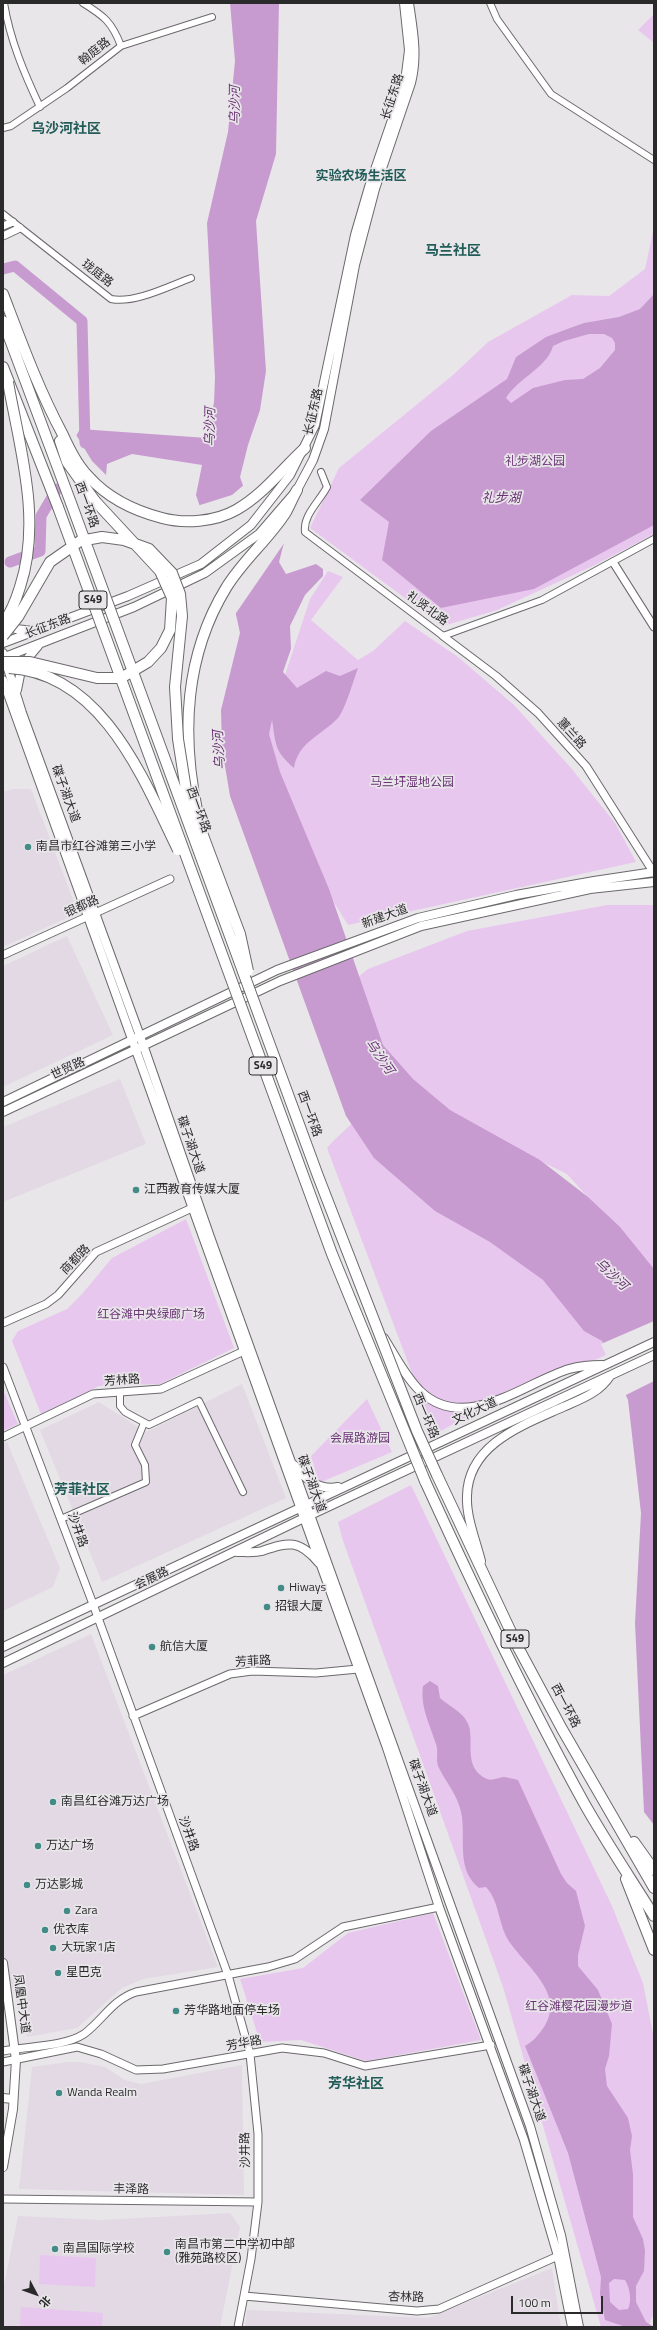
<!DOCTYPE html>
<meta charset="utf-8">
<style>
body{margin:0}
#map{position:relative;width:657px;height:2330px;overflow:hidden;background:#e9e6ea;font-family:"Titillium Web","Noto Sans SC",sans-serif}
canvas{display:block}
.frame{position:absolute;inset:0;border:4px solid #2b2a2b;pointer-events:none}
.north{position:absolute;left:16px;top:2274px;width:40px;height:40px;-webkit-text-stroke:3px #e9e6ea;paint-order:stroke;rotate:131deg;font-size:11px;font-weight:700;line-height:16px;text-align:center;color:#2b2a2b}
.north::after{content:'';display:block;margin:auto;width:14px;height:18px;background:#2b2a2b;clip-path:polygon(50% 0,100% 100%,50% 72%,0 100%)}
.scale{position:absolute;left:511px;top:2296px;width:92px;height:18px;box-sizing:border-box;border:2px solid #2b2a2b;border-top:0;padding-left:5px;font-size:12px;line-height:14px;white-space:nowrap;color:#2b2a2b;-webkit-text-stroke:3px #e9e6ea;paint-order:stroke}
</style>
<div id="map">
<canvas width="657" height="2330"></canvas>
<div class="frame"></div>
<div class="north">北</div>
<div class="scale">100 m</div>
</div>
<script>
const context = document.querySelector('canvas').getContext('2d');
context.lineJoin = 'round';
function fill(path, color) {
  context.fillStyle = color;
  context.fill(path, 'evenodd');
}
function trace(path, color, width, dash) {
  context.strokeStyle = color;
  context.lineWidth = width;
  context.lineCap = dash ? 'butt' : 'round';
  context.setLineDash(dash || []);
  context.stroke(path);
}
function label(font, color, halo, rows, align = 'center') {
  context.font = font + ' "Titillium Web","Noto Sans SC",sans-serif';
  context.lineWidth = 3.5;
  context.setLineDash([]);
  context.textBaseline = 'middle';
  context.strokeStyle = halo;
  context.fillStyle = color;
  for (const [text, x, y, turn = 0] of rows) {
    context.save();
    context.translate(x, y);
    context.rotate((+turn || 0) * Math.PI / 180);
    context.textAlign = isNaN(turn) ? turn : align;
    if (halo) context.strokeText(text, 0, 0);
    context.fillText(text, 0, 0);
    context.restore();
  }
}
fill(new Path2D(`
 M13 789H31L74 902 71 916 3 947V792Z
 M67 936 113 1035 3 1087V966Z
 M120 1079 146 1144 3 1202V1127Z
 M242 1384 286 1498 102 1582 40 1430 99 1402 146 1432Z
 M7 1442 60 1568 53 1587 3 1611V1444Z
 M91 1634 218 1967 143 1979 122 1988 77 2028 27 2037 3 1956V1675Z
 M67 2062H80L105 2067 125 2080 141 2084 242 2065 244 2195 19 2189 32 2067Z
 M230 2213 240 2227 220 2327H3V2290L18 2216 101 2220Z
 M552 2268 561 2327H245L247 2310 428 2318Z`), '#e2d9e4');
fill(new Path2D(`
 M654 14V43L638 30Z
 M654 227V534L595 565 497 610 443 626 310 528 339 468 453 375 488 342 572 295 609 296 645 269Z
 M328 571 343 577 311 620 358 660 373 651 405 621 458 657 514 705 571 768 615 823 636 862 348 925 317 875 276 784 265 728 284 678 310 599Z
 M607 905H654V1286L631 1245 567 1174 446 1115 396 1074 352 982 368 969 467 931Z
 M355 1120 503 1237 613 1352 476 1412 435 1434 327 1148C336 1137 346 1130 355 1120Z
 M186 1219 234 1348 160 1384 99 1386 41 1414 12 1341 18 1331 67 1309 82 1294 112 1258Z
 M3 1390 18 1424 3 1431Z
 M367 1399 392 1452 319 1483 311 1456Z
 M411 1485 612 1906 643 1983 654 2039V2312L648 2327H601L503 1987 342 1538 338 1522Z
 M433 1913 481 2040 366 2061 301 2040 260 2042 240 1979 303 1968 348 1933Z
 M40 2255 96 2258 95 2287 39 2284Z
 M21 2307 103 2313 102 2327H20Z`), '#e8c7ee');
fill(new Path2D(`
 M230 3H279L276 154 256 221 266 371 260 410 248 445 240 477 245 491 285 539 279 562 286 574 316 564 323 569V576L305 595 290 626 291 649 283 672 297 688 326 671 340 676 358 668C354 679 345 710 338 718 322 735 298 742 294 768 274 751 276 744 272 720L269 734 280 772 329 889 383 1045 413 1079 450 1110 540 1160 588 1197 620 1227 654 1269V1825L644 1812 635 1623 641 1513 628 1400 602 1341 584 1331 543 1280 490 1242 435 1211 374 1158 346 1116 230 796 222 748 221 710 240 633 235 610 196 495 202 465 132 454 107 464 104 498 44 492 80 429 207 438 214 402 215 377 207 223 228 132 235 61Z
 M654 294V525L534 589 441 608 382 560 389 522 360 500 431 431 507 379 516 357 546 337 570 328 584 323 619 317 640 309ZM589 334H604L612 338 615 343V350L600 368 583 379 565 380 533 388 511 403 506 398C518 378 547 368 553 346L564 341Z
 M430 1681 438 1686 440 1698C449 1706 465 1713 469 1726 474 1743 463 1768 487 1779 492 1781 498 1778 503 1777 507 1777 513 1779 518 1780L561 1874 567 1883 576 1891 585 1926 578 1955V1966L598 1990 612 2024 609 2056 605 2069 607 2086 628 2118 632 2136 630 2150 633 2174V2217L643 2239 645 2251 644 2271 636 2286V2302L646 2322 654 2327H626L605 2320 600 2294 601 2277 568 2153 525 2046C534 2041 538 2035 544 2027 567 1992 522 1964 507 1938 498 1921 499 1901 486 1887L479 1888C457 1870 465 1843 462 1817 459 1796 448 1786 439 1768 435 1761 439 1752 436 1744 430 1725 420 1707 423 1686ZM614 2279 625 2280C630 2288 632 2301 628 2309L619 2310 610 2302 609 2283Z`), '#c89bd0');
fill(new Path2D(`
 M75 433 92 461 108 477 105 500 42 493Z
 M245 484 247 490 287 539 234 616 228 596 217 571 197 506 232 495Z
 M654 1321V1381L624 1396 601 1344Z`), '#e9e6ea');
trace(new Path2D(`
 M3 269 15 266 82 321 85 443
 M10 562 40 551 41 516 57 489`), '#c89bd0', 11);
const minor = new Path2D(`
 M4 3C10 40 24 73 40 107
 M83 3C104 16 112 22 121 46
 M490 3 497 19 551 94 654 160
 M3 128 11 126 67 88 121 46 212 17
 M3 214 111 299C134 304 169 286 191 278
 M321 472 327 487C319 502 303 515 305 532L443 636 542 600 654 539
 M120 1392V1406L125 1412 149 1425 199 1401 243 1492
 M61 1519 146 1482 145 1465 135 1445 144 1423`);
const tertiary = new Path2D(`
 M3 226 13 222
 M3 236 20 228
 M613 562 654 627
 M443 636 496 676 538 713 586 766 654 873
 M3 955 170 879
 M3 1323 46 1304 58 1295 96 1252 192 1208
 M3 1367 93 1604 228 1975 250 2054 258 2134V2202L251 2259 238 2327
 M3 1437 93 1394 161 1389 244 1351
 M133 1716 230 1674 252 1671 316 1673 358 1669
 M3 2051C27 2046 64 2047 84 2034 103 2020 112 2000 136 1992L268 1967 295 1959 343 1927 439 1907
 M3 2062 77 2047 101 2054 136 2070 163 2069 282 2048 324 2053 365 2066 491 2045
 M3 2199 258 2202
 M244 2296 417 2311 439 2309 558 2256`);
const secondary = new Path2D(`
 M5 624 16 629 33 631
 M3 643 128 596 201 564 251 525 290 475 315 425 355 235 369 187 405 82 409 50 404 3
 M3 653 22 713 140 1036 210 1237 530 2126 561 2235 579 2327
 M5 657 134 607 205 573 259 534 297 490 313 460 324 429 355 265 375 189 411 83C418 56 413 30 409 3
 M3 680 322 1568 387 1748 439 1907 524 2140 558 2256 572 2327
 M17 690 22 665 38 646
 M3 1102 277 970 418 918 516 895 594 881 654 872
 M3 1112 280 981 421 926 590 889 654 882
 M384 1338C395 1356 405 1376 420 1391 465 1434 524 1383 569 1369 580 1366 591 1365 602 1365
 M294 1465C305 1479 320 1491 338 1487
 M237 1552C245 1552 255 1553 262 1551 289 1542 299 1539 319 1563
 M481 1561C476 1541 466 1517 467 1496 468 1444 523 1425 563 1407 581 1399 599 1393 610 1376
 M3 1647 654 1342
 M3 1663 304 1518 654 1355
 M3 1963 16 2060 13 2109 3 2167
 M3 2098 13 2099`);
const trunk = new Path2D(`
 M3 294C21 341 38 388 62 433 69 448 77 465 89 477 108 498 135 511 162 518 184 524 215 522 236 510 263 495 283 468 305 448
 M3 321 71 503
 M3 367 58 507
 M60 441 67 462 95 501
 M197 810C181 734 185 655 226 588 243 560 269 539 286 512 290 505 293 497 297 490
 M437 1475 519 1649 562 1729 654 1888
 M425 1481C475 1590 526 1698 584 1803 606 1842 631 1879 654 1916
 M634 1842 654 1870
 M626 1879 654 1950`);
trace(minor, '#6c696d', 8);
trace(tertiary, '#6c696d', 9);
trace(secondary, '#6c696d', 10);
trace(trunk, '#6c696d', 12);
trace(minor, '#fff', 6);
trace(tertiary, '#fff', 7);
trace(secondary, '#fff', 8);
trace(trunk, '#fff', 10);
const trunkBridge = new Path2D(`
 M71 503 318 1176 417 1431 437 1475
 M58 507 332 1254 425 1481
 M3 623C11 613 16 600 20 587 42 520 20 450 8 382
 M3 636 18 617 50 562 80 541 102 537 124 540 149 549 172 573 180 594 182 616 175 687 178 739 186 790 240 934 248 971
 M3 662H30L97 678H121L148 662 161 648 170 630 172 598 160 571 95 501
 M9 668C102 673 143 778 178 850`);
trace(trunkBridge, '#6c696d', 12, []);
trace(trunkBridge, '#fff', 10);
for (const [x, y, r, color] of [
 [28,847,4,"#438b87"],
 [136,1190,4,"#438b87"],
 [281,1588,4,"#438b87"],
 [267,1607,4,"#438b87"],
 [152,1647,4,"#438b87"],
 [53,1802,4,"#438b87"],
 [38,1846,4,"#438b87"],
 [27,1885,4,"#438b87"],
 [67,1911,4,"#438b87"],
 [45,1930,4,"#438b87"],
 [53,1948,4,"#438b87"],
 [58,1973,4,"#438b87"],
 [176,2011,4,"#438b87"],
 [59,2093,4,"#438b87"],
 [55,2249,4,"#438b87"],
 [167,2252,4,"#438b87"]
]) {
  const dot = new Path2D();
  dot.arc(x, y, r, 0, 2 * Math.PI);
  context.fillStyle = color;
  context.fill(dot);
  trace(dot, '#e9e6ea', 1.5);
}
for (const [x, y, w] of [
 [93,600,28],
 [263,1066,28],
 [515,1639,28]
]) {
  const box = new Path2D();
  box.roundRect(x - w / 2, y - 9, w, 18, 3);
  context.fillStyle = '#e9e6ea';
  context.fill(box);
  trace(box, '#2b2a2b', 1);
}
label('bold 11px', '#2b2a2b', null, [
 ["S49",93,600],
 ["S49",263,1066],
 ["S49",515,1639]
]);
label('12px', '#2b2a2b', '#e9e6ea', [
 ["翰庭路",95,52,-38],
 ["长征东路",393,97,-72],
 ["珑庭路",97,274,38],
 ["长征东路",314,412,-77],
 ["西一环路",86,505,70],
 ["礼贤北路",427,609,36],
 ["长征东路",48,627,-21],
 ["蕙兰路",571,734,48],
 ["碟子湖大道",65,794,70],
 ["西一环路",198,810,70],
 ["银都路",82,907,-24],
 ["新建大道",385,917,-20],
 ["世贸路",68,1069,-25],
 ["西一环路",309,1114,70],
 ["碟子湖大道",190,1145,71],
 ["商都路",76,1260,-46],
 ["芳林路",122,1381,-4],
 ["文化大道",475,1412,-25],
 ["西一环路",425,1416,67],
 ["碟子湖大道",311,1484,70],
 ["沙井路",77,1530,70],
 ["会展路",152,1579,-26],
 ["芳菲路",253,1662,-3],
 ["西一环路",565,1706,62],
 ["碟子湖大道",422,1788,70],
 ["沙井路",188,1834,70],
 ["凤凰中大道",21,2004,82],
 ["芳华路",244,2044,-11],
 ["碟子湖大道",531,2093,71],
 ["沙井路",246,2150,-91],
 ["丰泽路",131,2190,1],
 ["杏林路",406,2298,1]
]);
label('12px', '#6b3576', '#e9e6ea', [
 ["礼步湖公园",535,462],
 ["马兰圩湿地公园",412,783],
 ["红谷滩中央绿廊广场",151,1315],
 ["会展路游园",360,1439],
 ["红谷滩樱花园漫步道",579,2007]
]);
label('12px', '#2b2a2b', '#e9e6ea', [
 ["南昌市红谷滩第三小学",36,847],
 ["江西教育传媒大厦",144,1190],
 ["Hiways",289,1588],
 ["招银大厦",275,1607],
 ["航信大厦",160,1647],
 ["南昌红谷滩万达广场",61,1802],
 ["万达广场",46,1846],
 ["万达影城",35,1885],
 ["Zara",75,1911],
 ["优衣库",53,1930],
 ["大玩家1店",61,1948],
 ["星巴克",66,1973],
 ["芳华路地面停车场",184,2011],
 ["Wanda Realm",67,2093],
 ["南昌市第二中学初中部",175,2245],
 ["(雅苑路校区)",175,2259],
 ["南昌国际学校",63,2249]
], 'left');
label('italic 13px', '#693373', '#e9e6ea', [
 ["乌沙河",236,105,-90],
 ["乌沙河",211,427,-89],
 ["礼步湖",501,499],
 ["乌沙河",220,750,-93],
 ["乌沙河",379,1057,55],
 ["乌沙河",611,1275,43]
]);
label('bold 13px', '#225c59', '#e9e6ea', [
 ["实验农场生活区",361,177]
]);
label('bold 14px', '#225c59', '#e9e6ea', [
 ["乌沙河社区",66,130],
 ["马兰社区",453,252],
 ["芳菲社区",82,1491],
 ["芳华社区",356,2085]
]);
</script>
